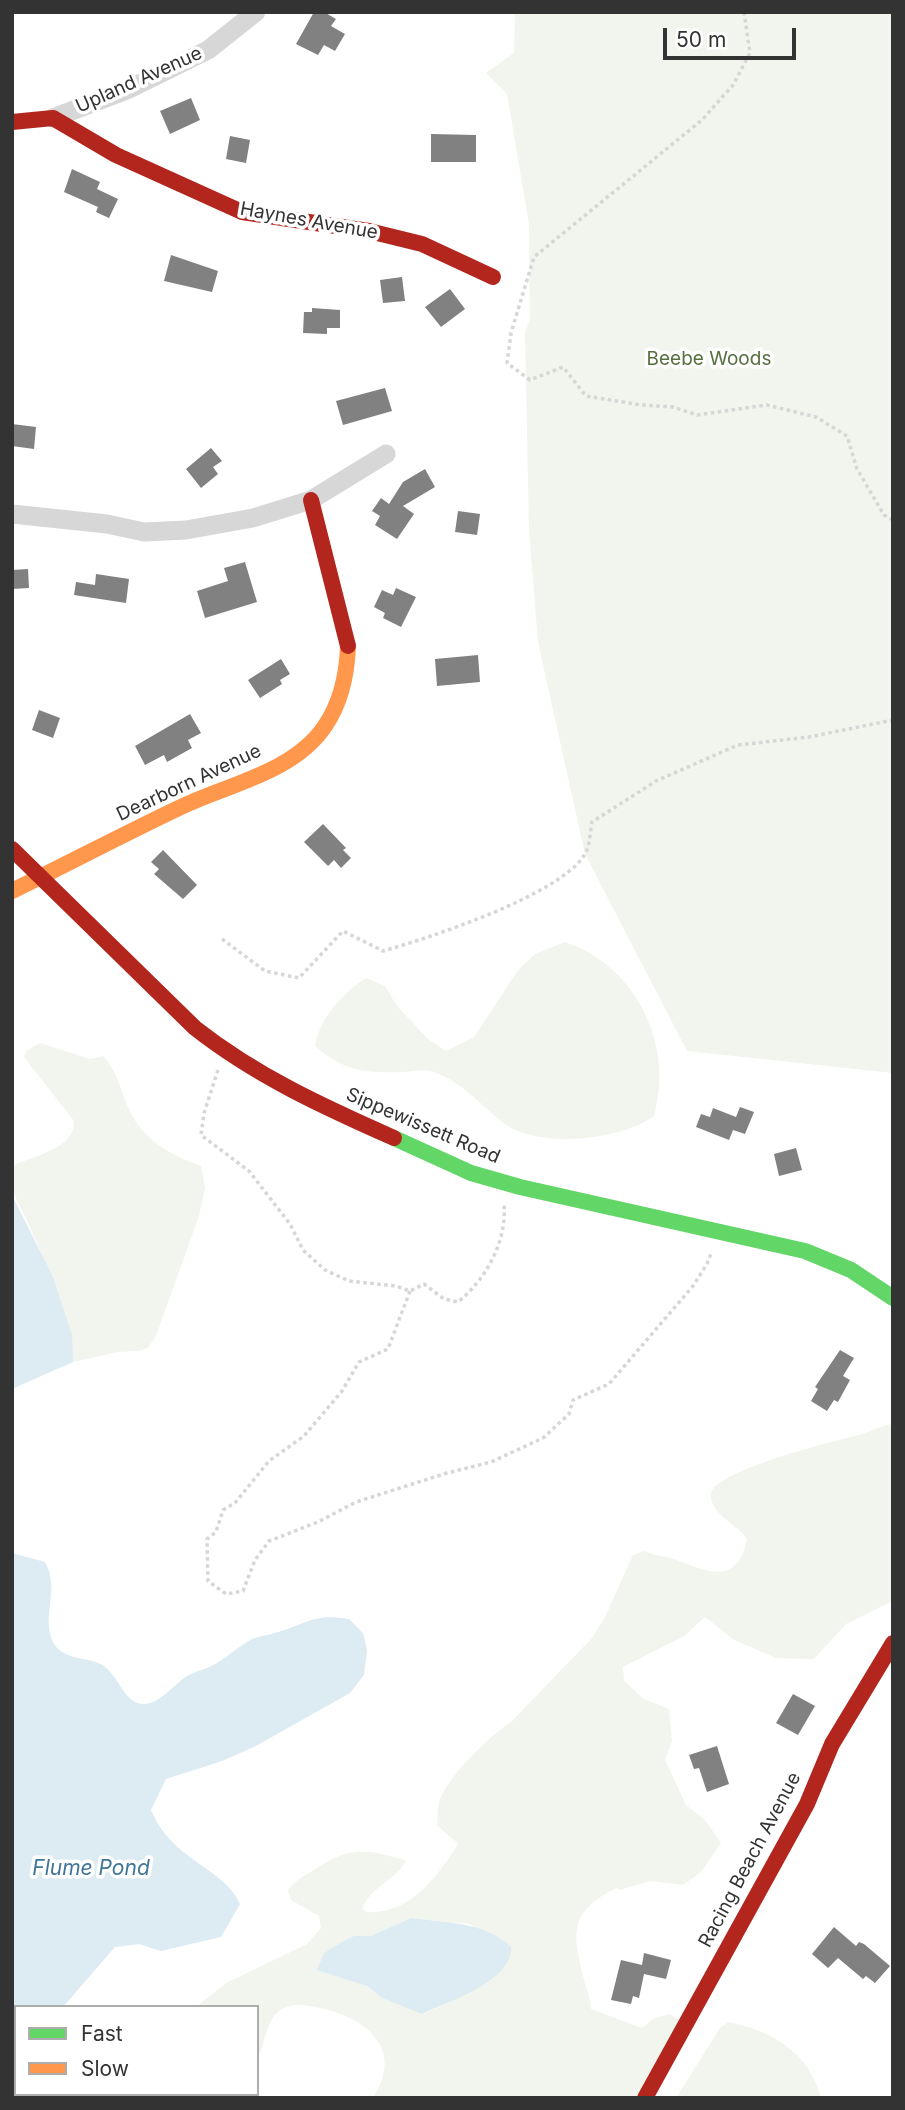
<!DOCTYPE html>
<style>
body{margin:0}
#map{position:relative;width:905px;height:2110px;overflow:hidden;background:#fff;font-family:Inter,sans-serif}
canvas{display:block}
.frame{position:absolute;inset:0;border:14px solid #333;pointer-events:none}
.legend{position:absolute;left:14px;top:2005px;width:245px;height:91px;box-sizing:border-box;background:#fff;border:2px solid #adadad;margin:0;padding:9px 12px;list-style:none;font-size:21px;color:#333}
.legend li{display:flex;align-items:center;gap:14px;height:35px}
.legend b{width:35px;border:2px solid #adadad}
.scale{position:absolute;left:663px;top:28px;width:133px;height:32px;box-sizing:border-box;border:4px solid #333;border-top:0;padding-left:9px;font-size:21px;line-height:24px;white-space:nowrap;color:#333;-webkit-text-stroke:5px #fff;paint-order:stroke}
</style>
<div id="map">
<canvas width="905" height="2110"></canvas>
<div class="frame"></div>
<ul class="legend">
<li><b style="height:9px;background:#63d668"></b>Fast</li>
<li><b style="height:9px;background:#ff974d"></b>Slow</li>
</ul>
<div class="scale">50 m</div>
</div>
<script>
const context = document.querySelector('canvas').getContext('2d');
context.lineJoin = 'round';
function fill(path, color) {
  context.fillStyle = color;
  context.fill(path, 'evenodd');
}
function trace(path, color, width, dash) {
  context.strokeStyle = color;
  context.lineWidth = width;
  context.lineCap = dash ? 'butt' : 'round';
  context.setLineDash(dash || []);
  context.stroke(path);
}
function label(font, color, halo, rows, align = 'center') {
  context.font = font + ' Inter,sans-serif';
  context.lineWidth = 7;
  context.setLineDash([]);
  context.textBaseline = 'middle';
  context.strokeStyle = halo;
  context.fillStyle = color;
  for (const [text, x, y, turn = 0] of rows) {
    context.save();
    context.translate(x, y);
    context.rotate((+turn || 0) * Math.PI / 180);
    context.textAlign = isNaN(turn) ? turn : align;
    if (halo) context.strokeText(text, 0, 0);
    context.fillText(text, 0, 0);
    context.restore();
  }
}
fill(new Path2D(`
 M515 12H893V1073L687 1051 585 854 538 642 529 530 525 332 530 319 529 224 507 94 486 73 514 53Z
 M565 942C637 967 674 1044 654 1116 622 1140 539 1149 505 1124 480 1105 462 1081 431 1071 423 1069 413 1071 404 1072 366 1073 345 1072 315 1046 320 1017 342 994 366 978L385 986 397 1006 428 1039 446 1051 474 1037 518 970 535 954Z
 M40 1043 90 1059 103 1056C119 1073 121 1095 132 1115 146 1142 173 1156 201 1166L205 1188 199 1216 156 1336 148 1348 139 1351 118 1352 73 1362C71 1313 49 1272 30 1227 17 1197 12 1201 12 1166 33 1156 75 1149 74 1121L24 1057 26 1051Z
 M893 1424V1601L846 1624 814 1659 776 1658 734 1640 705 1617 684 1636 623 1667 624 1681 644 1699 669 1709 672 1741 665 1760 686 1805 705 1820 721 1843 701 1872 683 1885 650 1881 620 1890 616 1888C566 1914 573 1934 585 1983 587 1991 591 2001 591 2009L642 2028 654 2018 670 2014 680 2021 641 2098H373C405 2048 366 2018 320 2008 306 2005 290 2002 278 2012 266 2021 264 2047 257 2061V2007H196L226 1983 307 1944 321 1928 319 1916 291 1900 288 1890C296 1880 304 1876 314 1870 347 1847 368 1848 406 1861 395 1881 371 1886 362 1909L366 1912C410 1915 437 1877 458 1844L437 1825C438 1818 437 1810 439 1803 446 1777 490 1736 512 1721L592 1638 605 1617 633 1555 644 1551C653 1555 662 1556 671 1558 701 1568 737 1591 747 1539 737 1524 711 1515 711 1495 710 1471 839 1440 862 1434 872 1431 882 1425 893 1424ZM411 1918 469 1924 482 1931 450 2002 423 2014 382 1998 324 1953 354 1936H371Z
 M728 2022C771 2030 809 2052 821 2098H676L720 2028Z`), '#f1f5ed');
fill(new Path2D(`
 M12 1195 53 1277 72 1335 73 1362 12 1389Z
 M12 1553 45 1562C60 1589 42 1614 52 1640 60 1659 83 1657 98 1663 118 1670 122 1703 143 1704 160 1704 173 1685 187 1676 196 1671 207 1669 217 1663 229 1656 239 1646 252 1639 260 1636 270 1635 278 1632 308 1623 315 1613 349 1619L363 1633 367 1650 364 1675 350 1693 254 1747 222 1761 166 1779 151 1810C172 1861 225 1868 240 1904L221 1937 161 1951 139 1944 115 1947 63 2007H16V2083L12 2078Z
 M411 1918C446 1923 484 1921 511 1947 512 1982 449 2001 422 2014L382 1998 367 1986 317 1970 324 1953 342 1942 354 1936H371Z`), '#ddebf3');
fill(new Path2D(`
 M314 12H324L336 19 331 26 345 34 335 51 324 45 318 55 296 44Z
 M191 98 200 120 170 134 160 111Z
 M431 134 476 135V162H431Z
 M230 136 250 140 246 163 226 159Z
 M72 169 100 182 97 189 118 199 109 218 96 212 98 207 64 192Z
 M171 255 218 271 212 292 164 281Z
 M402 277 405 301 383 303 380 280Z
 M450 289 465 309 441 327 425 307Z
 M312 308 340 310V328H327V334L303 333 304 312H312Z
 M385 388 392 411 343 425 336 401Z
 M12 424 36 427 34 449 12 446Z
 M211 448 222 461 213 467 218 474 201 488 186 469Z
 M425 469 435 487 403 506 414 514 397 539 375 525 380 516 372 511 381 498 389 504 403 482Z
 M458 511 480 514 477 535 455 532Z
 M245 562 257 602 205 618 197 591 228 581 224 568Z
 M28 569 29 588 12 589V570Z
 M96 574 129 579 126 603 74 595 76 582 95 585Z
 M396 588 416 597 401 627 383 618 385 613 374 607 382 590 393 595Z
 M478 655 480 682 437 686 435 659Z
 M281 659 290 674 280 680 282 684 260 698 248 680Z
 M39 710 60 718 53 738 32 730Z
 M190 714 201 733 188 740 192 748 167 762 164 755 145 765 135 746Z
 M323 824 346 848 343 850 351 858 341 868 334 860 328 866 304 842Z
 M163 850 197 885 183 899 154 874 159 869 151 862Z
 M740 1107 754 1112 745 1134 733 1130 729 1140 696 1127 701 1114 710 1117 713 1108 736 1117Z
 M796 1148 802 1170 779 1176 774 1154Z
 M840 1350 854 1358 843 1376 850 1380 838 1402 834 1400 827 1411 811 1401 818 1389 815 1387Z
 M793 1694 815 1706 798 1735 776 1723Z
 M717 1746 729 1784 707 1792 699 1768 694 1769 689 1755Z
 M834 1927 856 1946 859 1942 864 1944 890 1966 875 1983 866 1976 863 1979 838 1958 828 1968 812 1954Z
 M644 1953 671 1960 666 1979 644 1974 639 1998 633 1996 631 2004 611 2000 621 1960 642 1965Z`), '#818181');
trace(new Path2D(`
 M744 12 750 53 733 85 702 120 534 257 511 333 507 363 530 380 563 367 586 396 641 405 673 407 697 415 767 405 816 417 847 436 857 469 884 515 893 520
 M222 939 265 971 299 978 343 931 383 951C429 938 561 895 585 854 590 846 590 831 592 822L656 781 738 745 809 737 893 720
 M218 1070 204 1113 201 1135 249 1171 290 1224 303 1250 325 1270 349 1281 396 1286 410 1291 424 1284 444 1299 458 1302C486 1279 507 1242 504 1204
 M410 1291 388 1349 359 1362 342 1391 304 1436 269 1461 235 1503 223 1510 216 1532 207 1539 208 1581 226 1594 243 1591 255 1560 269 1541 318 1522 356 1502 447 1473 491 1462 543 1438 569 1414 573 1400 609 1384 693 1286 707 1264 712 1251`), '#d6d6d6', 3.5, [3.5, 3.5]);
trace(new Path2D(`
 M53 118 129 89 208 50 256 12
 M12 514 107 524 144 532 186 530 253 518 311 500 386 454`), '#d7d7d7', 19);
trace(new Path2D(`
 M394 1138 471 1173 520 1187 805 1251 851 1270 893 1298`), '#63d668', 16);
trace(new Path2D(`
 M12 891C69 863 126 833 183 806 230 784 294 772 325 726 342 701 347 674 348 646`), '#ff974d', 16);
trace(new Path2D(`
 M12 122 53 118 116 155 242 212 369 231 422 244 493 277
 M311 500 348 646
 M12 849 195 1028C256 1076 324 1107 394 1138
 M645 2098 807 1804 832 1744 893 1643`), '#b3261e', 16);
label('19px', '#333', '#fff', [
 ["Upland Avenue",139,80,-24],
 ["Haynes Avenue",309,221,10],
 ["Dearborn Avenue",189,783,-25],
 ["Sippewissett Road",423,1126,23],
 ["Racing Beach Avenue",750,1860,-62]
]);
label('19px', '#56703f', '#fff', [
 ["Beebe Woods",709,359]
]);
label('italic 21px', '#3f7597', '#fff', [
 ["Flume Pond",91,1869]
]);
</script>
